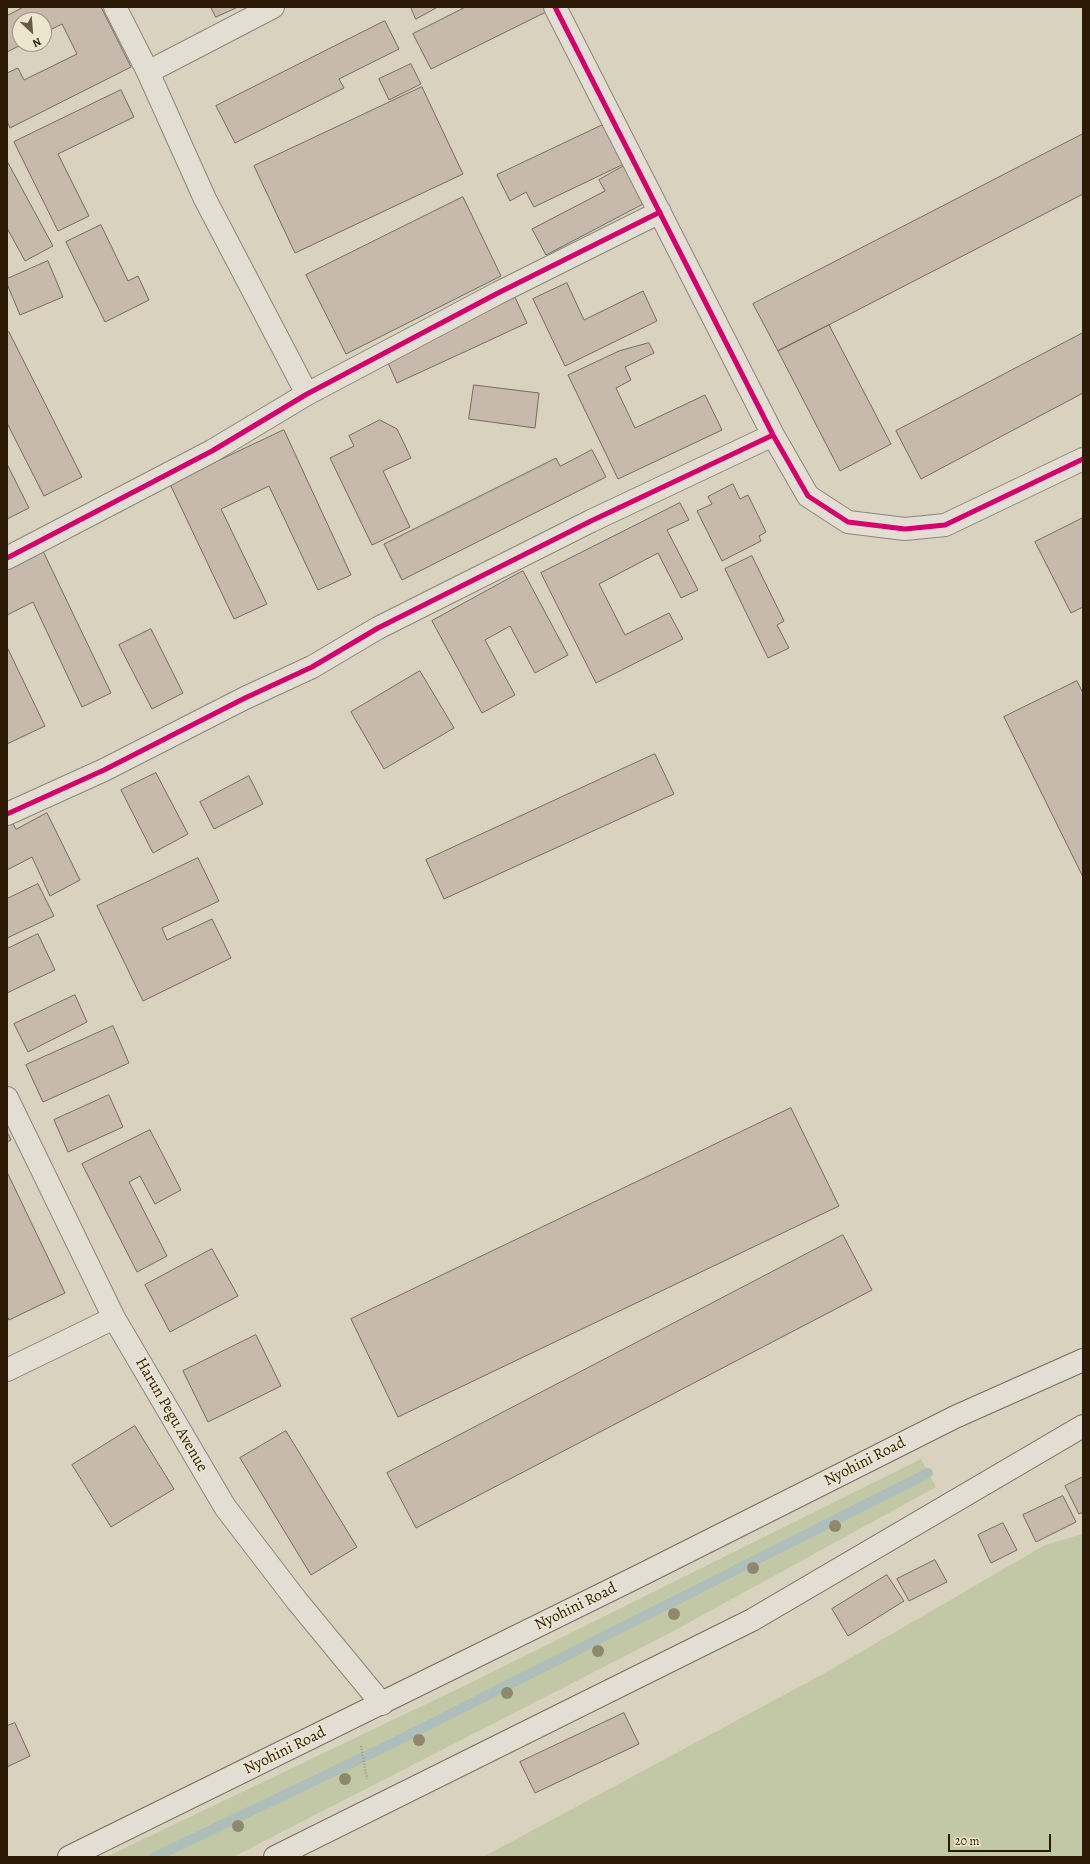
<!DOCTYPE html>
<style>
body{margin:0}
#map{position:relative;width:1090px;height:1864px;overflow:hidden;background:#d9d2be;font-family:Alegreya,serif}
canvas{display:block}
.frame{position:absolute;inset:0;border:8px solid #2c1906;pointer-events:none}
.north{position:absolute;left:12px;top:12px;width:40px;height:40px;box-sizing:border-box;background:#ede6ce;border:1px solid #a0947e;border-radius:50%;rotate:154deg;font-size:11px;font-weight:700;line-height:16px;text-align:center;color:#2c1906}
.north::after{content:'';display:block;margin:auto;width:14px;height:18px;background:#695a46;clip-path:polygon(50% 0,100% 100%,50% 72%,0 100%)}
.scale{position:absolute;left:948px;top:1834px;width:103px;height:18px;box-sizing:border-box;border:2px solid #2c1906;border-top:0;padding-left:5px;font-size:12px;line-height:14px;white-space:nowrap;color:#2c1906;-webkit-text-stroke:3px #ede6ce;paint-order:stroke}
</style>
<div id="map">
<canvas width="1090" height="1864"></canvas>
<div class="frame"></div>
<div class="north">N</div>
<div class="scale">20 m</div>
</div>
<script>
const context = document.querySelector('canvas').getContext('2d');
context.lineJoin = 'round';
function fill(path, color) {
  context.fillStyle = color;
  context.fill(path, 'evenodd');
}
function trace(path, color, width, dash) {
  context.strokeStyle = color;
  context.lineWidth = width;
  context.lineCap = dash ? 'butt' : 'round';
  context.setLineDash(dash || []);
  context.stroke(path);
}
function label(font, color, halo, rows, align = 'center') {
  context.font = font + ' Alegreya,serif';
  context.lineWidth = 3;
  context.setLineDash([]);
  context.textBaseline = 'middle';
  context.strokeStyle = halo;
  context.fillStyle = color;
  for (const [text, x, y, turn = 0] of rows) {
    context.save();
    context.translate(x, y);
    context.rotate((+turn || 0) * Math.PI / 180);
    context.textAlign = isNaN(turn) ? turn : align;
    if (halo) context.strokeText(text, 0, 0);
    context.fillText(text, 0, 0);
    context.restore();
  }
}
fill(new Path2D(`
 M921 1459 936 1487 668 1634 233 1857H106L466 1685Z
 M1083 1534V1857H483L823 1674 1045 1545Z`), '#c2c8a5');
trace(new Path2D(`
 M155 1857 391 1744 928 1473`), '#aebeba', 10);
const building = new Path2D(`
 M24 7H101L131 67 10 128 7 121V73L18 68 24 80 77 54 62 24 44 33V20H20V44H23L7 52V16Z
 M211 7H238L216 17Z
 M411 7H436V8L416 19Z
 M466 7H554V8L431 69 413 34Z
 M385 21 399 49 339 79 344 88 235 143 216 106Z
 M411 64 421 84 389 100 379 79Z
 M422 87 463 174 295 253 254 166Z
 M121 90 134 117 58 154 89 216 58 231 14 142Z
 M607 123 626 163 534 207 526 192 510 201 497 175Z
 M1083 134V194L778 351 753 304Z
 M7 161 53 246 25 261 7 228Z
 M624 166 643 204 546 255 532 229 605 191 599 180Z
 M463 197 501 276 346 354 306 275Z
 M101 225 128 281 138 276 149 300 105 322 66 242Z
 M48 261 63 297 20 315 7 284V279Z
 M567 283 584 320 643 291 657 321 565 366 533 299Z
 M514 295 527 323 397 383 385 356Z
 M829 325 891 444 840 471 778 351Z
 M9 332 82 477 44 496 7 423V333Z
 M1083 333V393L921 479 896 431Z
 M649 343 654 353 625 367 631 380 616 388 635 428 705 395 722 430 618 479 568 375 619 351Z
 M474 385 539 393 535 428 469 419Z
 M380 420 397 429 411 458 383 471 410 527 372 545 330 458 354 446 349 436Z
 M284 430 351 575 318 590 269 486 221 509 267 604 234 619 170 484Z
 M592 450 606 477 402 580 384 544 556 458 560 466Z
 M7 464 29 508 7 519Z
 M733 484 740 499 748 495 766 532 759 536 761 541 722 561 697 511 712 504 708 497Z
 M680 503 689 520 667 530 698 590 681 598 658 553 599 584 625 635 669 613 683 639 596 683 541 573Z
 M1083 518V607L1071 613 1035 542Z
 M42 549 111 693 82 707 33 602 7 615V566Z
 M752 556 784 621 777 625 789 648 768 658 725 569Z
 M523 571 568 655 535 673 510 626 485 640 515 695 482 713 432 621Z
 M151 629 183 693 152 709 119 645Z
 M7 647 45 726 7 744Z
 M420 671 454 728 384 769 351 712Z
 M1077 681 1083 693V877L1004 717Z
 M655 754 674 794 444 899 426 860Z
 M156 773 188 834 153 853 121 790Z
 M249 776 263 804 214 829 200 802Z
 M47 813 80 880 50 896 32 857 7 870V821L10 819 16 829Z
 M198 858 219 901 162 928 167 940 212 919 231 958 143 1001 97 906Z
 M38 884 54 916 7 938V899Z
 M38 934 55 970 7 993V949Z
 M75 995 87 1022 28 1052 14 1024Z
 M113 1026 129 1063 43 1102 26 1065Z
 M109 1095 123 1127 68 1152 54 1120Z
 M791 1108 839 1206 398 1417 351 1319Z
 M150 1130 181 1190 155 1204 140 1176 129 1182 167 1256 137 1272 82 1164Z
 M7 1132 11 1140 7 1142Z
 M7 1172 65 1293 9 1320 7 1316Z
 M843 1235 872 1290 416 1528 387 1473Z
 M212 1249 238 1296 170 1332 145 1285Z
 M256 1335 281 1386 208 1422 183 1371Z
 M135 1426 174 1489 111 1527 72 1465Z
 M286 1431 357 1547 311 1575 240 1458Z
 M1083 1477V1512L1079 1514 1065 1486Z
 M1063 1496 1076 1522 1036 1542 1023 1515Z
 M1003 1523 1017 1550 991 1563 978 1535Z
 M935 1560 947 1582 909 1601 897 1579Z
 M887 1575 904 1601 848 1636 832 1609Z
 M624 1713 639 1744 535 1793 520 1762Z
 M15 1723 30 1756 7 1767V1726Z`);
fill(building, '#c7b9ab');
trace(building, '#736c5f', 1);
const minor = new Path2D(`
 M115 7 148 72 205 199 307 394
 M555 7 773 435 808 496 848 522 905 529 945 525 1083 459
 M148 72 273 7
 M7 558 212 451 307 394 498 293 660 212
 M7 814 104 770 245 698 312 667 378 628 591 521 773 435
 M7 1098 114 1318 225 1507 297 1601 382 1704
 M7 1370 114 1318`);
const secondary = new Path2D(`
 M69 1857 641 1575 955 1417 1083 1360
 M275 1857 752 1620 1083 1426`);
trace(minor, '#8c8678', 24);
trace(secondary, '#736c5f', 24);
trace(new Path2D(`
 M361 1746 367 1779`), '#9f9b91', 2.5, [1, 2]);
trace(minor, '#e2ded4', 22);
trace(secondary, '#e2ded4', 22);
trace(new Path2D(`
 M555 7 773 435 808 496 848 522 905 529 945 525 1083 459
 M7 558 212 451 307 394 498 293 660 212
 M7 814 104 770 245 698 312 667 378 628 591 521 773 435`), '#d6006c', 5);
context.fillStyle = '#8f886f';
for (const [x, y] of [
 [835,1526],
 [753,1568],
 [674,1614],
 [598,1651],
 [507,1693],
 [419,1740],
 [345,1779],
 [238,1826]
]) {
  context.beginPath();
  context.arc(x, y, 6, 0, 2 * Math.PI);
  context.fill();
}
label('16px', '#2c1906', '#ede6ce', [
 ["Harun Pegu Avenue",171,1415,60],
 ["Nyohini Road",865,1462,-27],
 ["Nyohini Road",576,1607,-26],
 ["Nyohini Road",285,1751,-26]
]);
</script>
